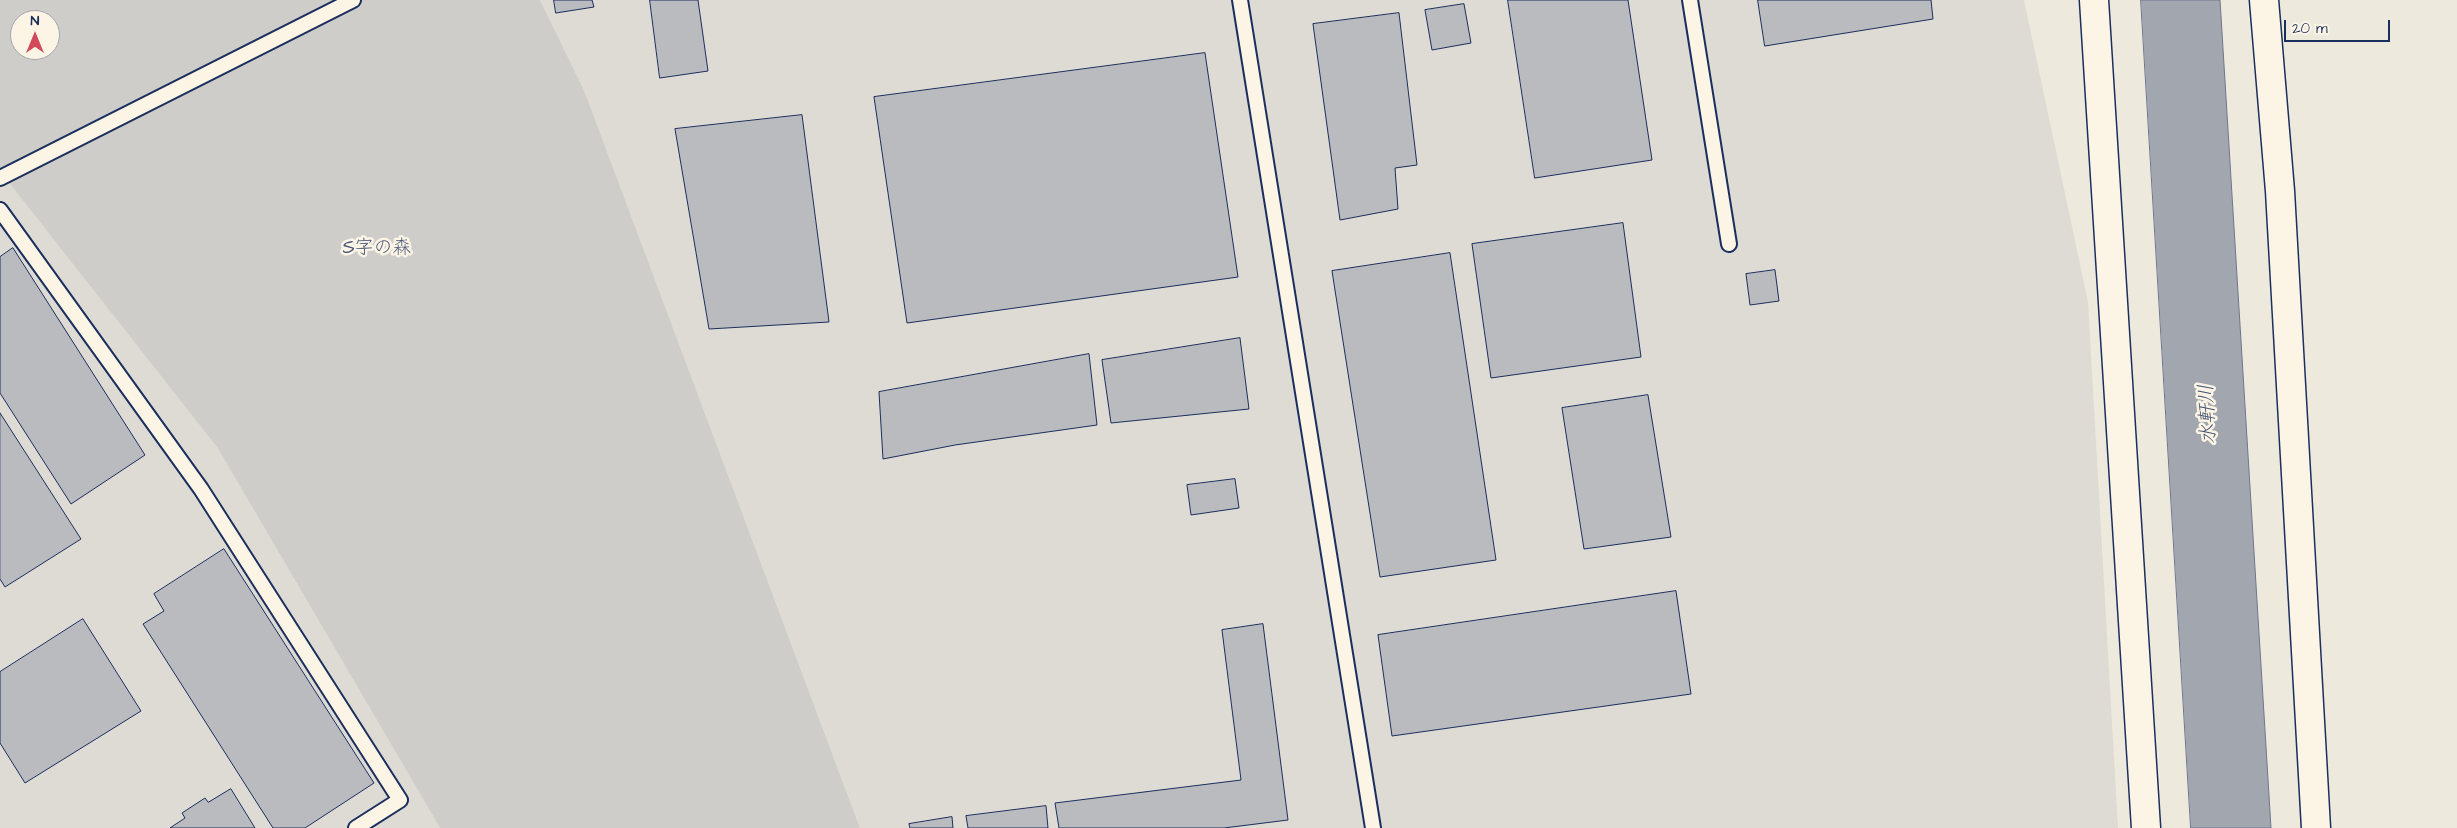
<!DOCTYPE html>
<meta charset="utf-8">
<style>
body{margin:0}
#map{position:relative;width:2457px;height:828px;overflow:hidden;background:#eee9dd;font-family:"Architects Daughter",sans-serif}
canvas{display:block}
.north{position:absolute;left:10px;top:10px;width:50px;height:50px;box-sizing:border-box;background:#fcf5e5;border:1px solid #a2a6af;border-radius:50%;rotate:0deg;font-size:14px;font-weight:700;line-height:20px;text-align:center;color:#1b2f5e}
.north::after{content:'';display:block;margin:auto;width:18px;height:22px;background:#d1495b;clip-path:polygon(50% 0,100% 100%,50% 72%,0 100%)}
.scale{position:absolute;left:2284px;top:20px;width:106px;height:22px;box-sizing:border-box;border:2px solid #1b2f5e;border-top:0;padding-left:6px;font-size:15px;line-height:18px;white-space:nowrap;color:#1b2f5e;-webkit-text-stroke:4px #fcf5e5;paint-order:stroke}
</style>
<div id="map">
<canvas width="2457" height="828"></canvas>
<div class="north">N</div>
<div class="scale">20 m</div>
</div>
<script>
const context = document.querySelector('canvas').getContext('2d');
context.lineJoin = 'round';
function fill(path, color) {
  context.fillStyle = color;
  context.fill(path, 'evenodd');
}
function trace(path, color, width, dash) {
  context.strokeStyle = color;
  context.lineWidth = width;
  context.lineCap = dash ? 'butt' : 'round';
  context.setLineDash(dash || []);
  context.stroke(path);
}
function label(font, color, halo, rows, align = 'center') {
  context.font = font + ' "Architects Daughter","Klee One",sans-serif';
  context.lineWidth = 5;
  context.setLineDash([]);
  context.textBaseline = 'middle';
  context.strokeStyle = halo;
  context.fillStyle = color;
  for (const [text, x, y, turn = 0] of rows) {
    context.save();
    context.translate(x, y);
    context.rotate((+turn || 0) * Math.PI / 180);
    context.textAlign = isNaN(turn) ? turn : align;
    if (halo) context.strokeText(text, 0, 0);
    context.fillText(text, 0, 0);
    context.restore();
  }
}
fill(new Path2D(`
 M540 0H2024L2088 302 2118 828H860L584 90Z
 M0 132 217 447 440 828H0Z`), '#dedbd4');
fill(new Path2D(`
 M0 0H540L584 90 860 828H440L217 447 0 171ZM20 20H50V50H20Z`), '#cfcdca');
const water = new Path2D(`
 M2141 0H2220L2271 828H2191Z`);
fill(water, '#a2a7af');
trace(water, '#6c778f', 1);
const building = new Path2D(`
 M554 0H592L594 7 556 13Z
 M650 0H698L708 71 660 78Z
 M1508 0H1628L1652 160 1535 178Z
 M1758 0H1931L1933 19 1765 46Z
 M1464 4 1471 43 1432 50 1425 10Z
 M1399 13 1417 165 1395 168 1398 209 1340 220 1313 24Z
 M1205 53 1238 277 907 323 874 97Z
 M802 115 829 322 709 329 675 129Z
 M1623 223 1641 357 1491 378 1472 244Z
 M13 248 145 455 71 504 0 393V257Z
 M1450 253 1496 560 1380 577 1332 271Z
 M1775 270 1779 301 1750 305 1746 274Z
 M1240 338 1249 409 1111 423 1102 360Z
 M1089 354 1097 425 955 445 883 459 879 392Z
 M1648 395 1671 537 1584 549 1562 408Z
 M0 413 81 539 5 587 0 579Z
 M1235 479 1239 508 1191 515 1187 485Z
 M224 549 374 783 305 828H273L143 624 164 611 154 594Z
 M1676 591 1691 694 1392 736 1378 635Z
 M83 619 141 711 25 783 0 743V672Z
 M1263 624 1288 820 1224 828H1059L1055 803 1241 780 1222 630Z
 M231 789 255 828H170L185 818 182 813 205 798 208 802Z
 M1046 806 1048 828H968L966 816Z
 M952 817 953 828H910L909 824Z`);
fill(building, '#babbbe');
trace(building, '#1b2f5e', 1);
const lane = new Path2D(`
 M1240 0 1373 828
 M1690 0 1729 244
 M0 178 353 0
 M0 210 201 489 400 800 356 828`);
const street = new Path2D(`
 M2094 0 2146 828
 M2264 0 2280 191 2316 828`);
trace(lane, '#1b2f5e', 18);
trace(street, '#1b2f5e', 31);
trace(lane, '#fcf5e5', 14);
trace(street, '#fcf5e5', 28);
label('19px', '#485679', '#fcf5e5', [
 ["S字の森",377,249]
]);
label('italic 20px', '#445376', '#fcf5e5', [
 ["水軒川",2209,414,-93]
]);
</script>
